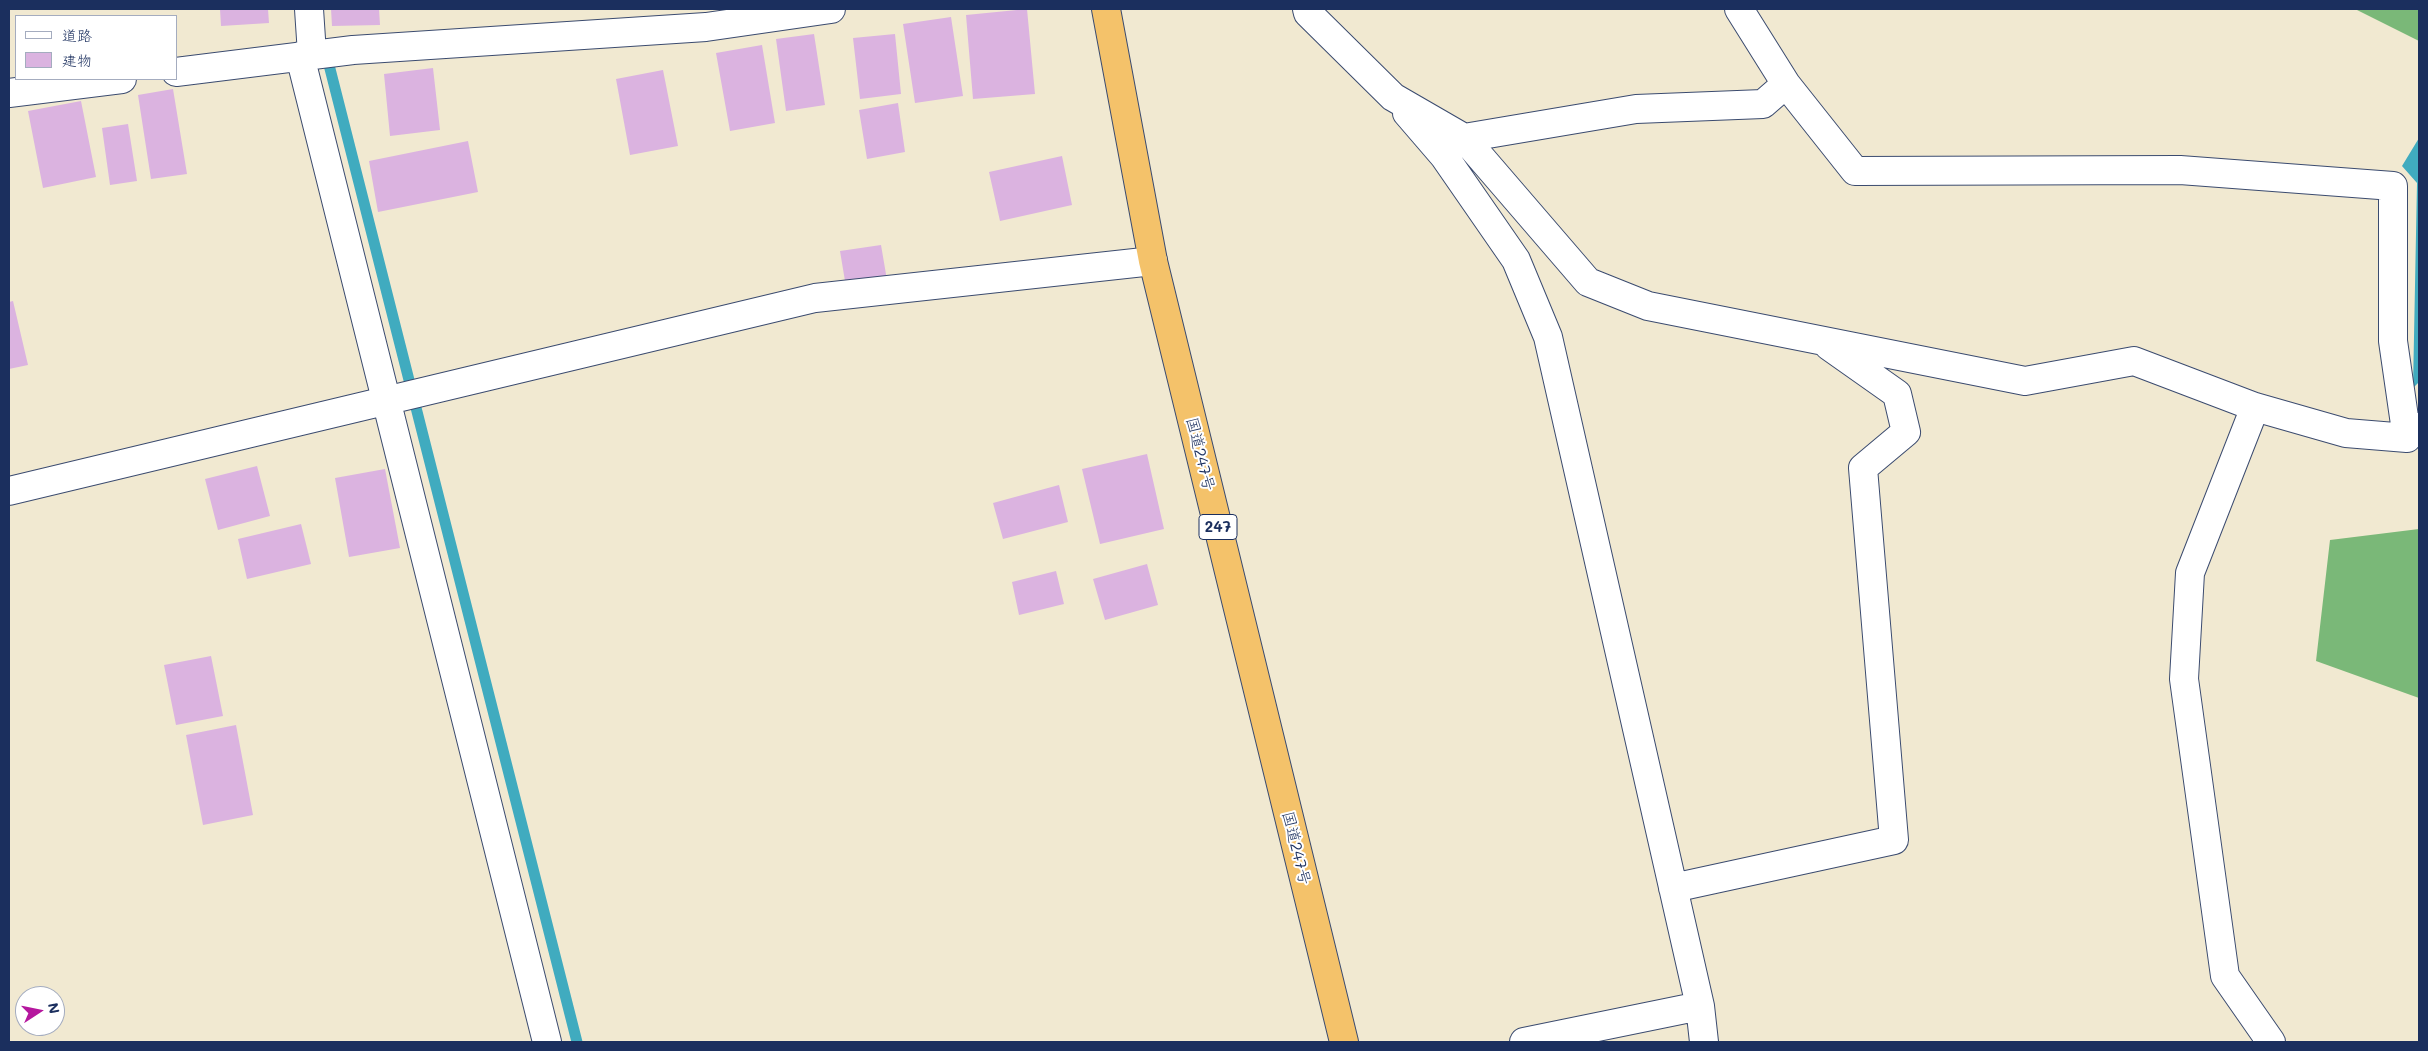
<!DOCTYPE html>
<meta charset="utf-8">
<style>
body{margin:0}
#map{position:relative;width:2428px;height:1051px;overflow:hidden;background:#f1e9d1;font-family:Mali,"Klee One",sans-serif}
canvas{display:block}
.frame{position:absolute;inset:0;border:10px solid #1b2f5e;pointer-events:none}
.legend{position:absolute;left:15px;top:15px;width:162px;height:65px;box-sizing:border-box;background:#fff;border:1px solid #a4acbf;margin:0;padding:6px 9px;list-style:none;font-size:15px;color:#1b2f5e}
.legend li{display:flex;align-items:center;gap:10px;height:25px}
.legend b{width:25px;border:1px solid #a4acbf}
.north{position:absolute;left:15px;top:986px;width:50px;height:50px;box-sizing:border-box;background:#fff;border:1px solid #a4acbf;border-radius:50%;rotate:79deg;font-size:14px;font-weight:700;line-height:20px;text-align:center;color:#1b2f5e}
.north::after{content:'';display:block;margin:auto;width:18px;height:22px;background:#b5179e;clip-path:polygon(50% 0,100% 100%,50% 72%,0 100%)}
</style>
<div id="map">
<canvas width="2428" height="1051"></canvas>
<div class="frame"></div>
<ul class="legend">
<li><b style="height:6px;background:#fff"></b>道路</li>
<li><b style="height:14px;background:#dbb3e0"></b>建物</li>
</ul>
<div class="north">N</div>
</div>
<script>
const context = document.querySelector('canvas').getContext('2d');
context.lineJoin = 'round';
function fill(path, color) {
  context.fillStyle = color;
  context.fill(path, 'evenodd');
}
function trace(path, color, width, dash) {
  context.strokeStyle = color;
  context.lineWidth = width;
  context.lineCap = dash ? 'butt' : 'round';
  context.setLineDash(dash || []);
  context.stroke(path);
}
function label(font, color, halo, rows, align = 'center') {
  context.font = font + ' Mali,"Klee One",sans-serif';
  context.lineWidth = 4;
  context.setLineDash([]);
  context.textBaseline = 'middle';
  context.strokeStyle = halo;
  context.fillStyle = color;
  for (const [text, x, y, turn = 0] of rows) {
    context.save();
    context.translate(x, y);
    context.rotate((+turn || 0) * Math.PI / 180);
    context.textAlign = isNaN(turn) ? turn : align;
    if (halo) context.strokeText(text, 0, 0);
    context.fillText(text, 0, 0);
    context.restore();
  }
}
fill(new Path2D(`
 M2355 9H2419V41Z
 M2419 529V698L2316 661 2330 540Z`), '#7ab878');
fill(new Path2D(`
 M2419 138V382L2413 388 2417 183 2402 166Z`), '#40abbf');
trace(new Path2D(`
 M326 53 577 1042`), '#40abbf', 11);
fill(new Path2D(`
 M220 9H268L269 23 221 26Z
 M331 9H379L380 25 332 26Z
 M1027 9 1035 94 973 99 966 15Z
 M951 17 963 96 915 103 903 24Z
 M814 34 825 105 786 111 776 39Z
 M895 34 901 94 860 99 853 38Z
 M762 45 775 123 730 131 716 53Z
 M433 68 440 130 390 136 384 74Z
 M663 70 678 146 630 155 616 79Z
 M173 89 187 174 151 179 138 95Z
 M81 101 96 177 43 188 28 111Z
 M898 103 905 152 867 159 859 110Z
 M128 124 137 181 110 185 102 128Z
 M468 141 478 192 378 212 369 161Z
 M1062 156 1072 205 1000 221 989 172Z
 M881 245 887 280 846 287 840 251Z
 M13 301 28 365 9 369V302Z
 M1147 454 1164 529 1100 544 1082 469Z
 M257 466 270 516 218 530 205 479Z
 M385 469 400 548 349 557 335 478Z
 M1059 485 1068 522 1003 539 993 503Z
 M301 524 311 564 247 579 238 539Z
 M1147 564 1158 605 1105 620 1093 579Z
 M1056 571 1064 604 1019 615 1012 582Z
 M211 656 223 716 176 725 164 665Z
 M236 725 253 815 203 825 186 735Z`), '#dbb3e0');
const minor = new Path2D(`
 M309 9 312 54
 M1307 9 1308 13 1393 97 1464 138 1588 282 1648 306 2025 381 2134 361 2255 407 2346 433 2407 438 2419 427
 M300 56 547 1042
 M176 72 353 50 706 27 831 9
 M1786 84 1855 171 2180 170 2393 186V341L2407 438
 M9 93 122 79
 M1407 113 1444 156 1516 260 1548 337 1700 1006 1704 1042
 M1464 138 1636 109 1763 104 1786 84 1739 9
 M2255 407 2190 573 2184 679 2225 976 2271 1042
 M9 491 815 298 1153 261
 M1673 888 1894 840 1863 468 1906 432 1897 394 1829 346
 M1524 1042 1700 1006`);
const highway = new Path2D(`
 M1106 9 1153 261 1344 1042`);
trace(minor, '#3b4b6f', 30);
trace(highway, '#3b4b6f', 30);
trace(minor, '#fff', 28);
trace(highway, '#f4c26a', 28);
for (const [x, y, w] of [
 [1218,527,38]
]) {
  const box = new Path2D();
  box.roundRect(x - w / 2, y - 12.5, w, 25, 4);
  context.fillStyle = '#fff';
  context.fill(box);
  trace(box, '#1b2f5e', 1);
}
label('bold 15px', '#1b2f5e', null, [
 ["247",1218,527]
]);
label('16px', '#1b2f5e', '#fff', [
 ["国道247号",1200,454,76],
 ["国道247号",1296,848,76]
]);
</script>
